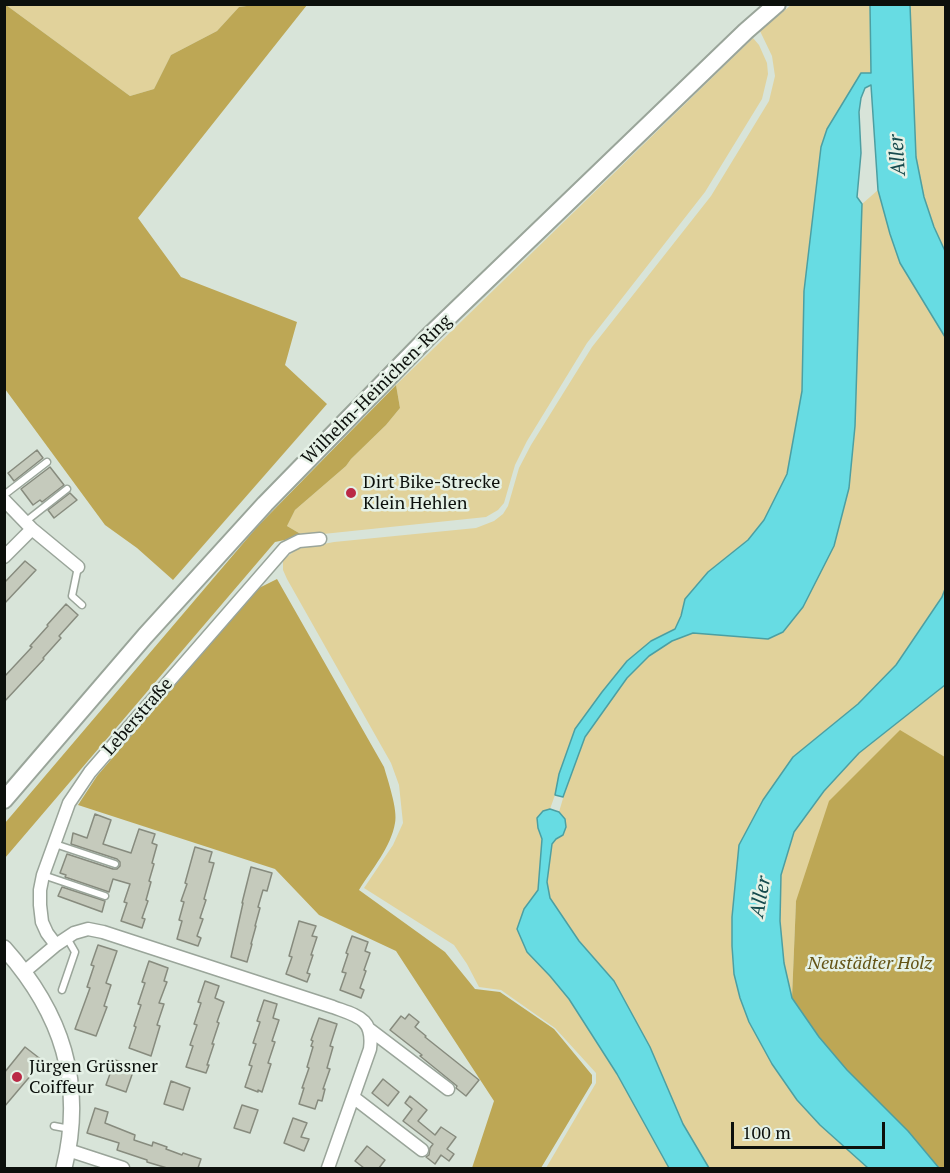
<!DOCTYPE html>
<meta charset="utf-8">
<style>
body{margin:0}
#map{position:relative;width:950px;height:1173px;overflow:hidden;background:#d8e4d9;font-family:"PT Serif",serif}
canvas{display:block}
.frame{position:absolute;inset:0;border:6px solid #0c100c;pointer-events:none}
.scale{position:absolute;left:731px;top:1122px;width:154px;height:27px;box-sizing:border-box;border:3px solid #0c100c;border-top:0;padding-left:8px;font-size:18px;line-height:21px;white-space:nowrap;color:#0c100c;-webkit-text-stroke:4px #e5f1e6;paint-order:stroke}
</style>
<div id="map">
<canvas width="950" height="1173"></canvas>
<div class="frame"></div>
<div class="scale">100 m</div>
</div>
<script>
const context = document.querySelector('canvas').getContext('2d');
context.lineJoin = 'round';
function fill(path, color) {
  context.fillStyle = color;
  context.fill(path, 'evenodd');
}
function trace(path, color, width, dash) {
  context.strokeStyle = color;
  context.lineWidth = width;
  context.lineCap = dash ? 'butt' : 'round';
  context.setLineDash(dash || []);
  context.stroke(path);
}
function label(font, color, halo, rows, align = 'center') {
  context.font = font + ' "PT Serif",serif';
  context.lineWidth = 5;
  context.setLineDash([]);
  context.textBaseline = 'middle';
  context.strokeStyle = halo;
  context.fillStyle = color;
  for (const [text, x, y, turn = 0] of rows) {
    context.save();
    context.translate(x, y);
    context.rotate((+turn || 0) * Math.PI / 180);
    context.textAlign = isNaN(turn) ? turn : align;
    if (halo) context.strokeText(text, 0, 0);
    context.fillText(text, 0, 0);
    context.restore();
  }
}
fill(new Path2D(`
 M6 5H254L239 7 217 31 171 55 154 89 130 96Z
 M791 5H870L871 73H861L827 129 821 147 804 291 802 391 787 474 764 520 748 540 708 572 685 599 681 616 675 629 651 641 602 692 555 795 550 809 543 811 538 828 542 839 538 890 524 909 550 976 569 999 617 1074 669 1168H546L596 1083V1073L555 1028 501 990 479 987 467 964 454 945 364 888 393 845 403 823 399 785 391 763 287 579 283 570V560L297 549 334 542 476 528 494 521 503 514 508 506 519 468 531 445 592 347 711 196 769 101 775 76 772 56 760 31Z
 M910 5H945V251L934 227 924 197 916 157Z
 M753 38 759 45 767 63 768 74 762 99 705 192 587 343 527 441 515 465 504 503 498 510 486 517 304 536 287 526 295 510 346 466 351 459 386 425 400 408 396 385Z
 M878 190 890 234 900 263 945 337V589L942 597 896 665 858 704 793 757 739 845 732 917V946L734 974 740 998 749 1022 772 1064 797 1100 820 1125 868 1168H709L683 1124 650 1047 614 981 579 941 550 898 547 882 552 844 556 839 563 835 565 819 559 812 569 778 585 737 627 678 649 656 672 641 693 633 768 639 855 426 862 204Z
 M945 685V757L900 731 796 901 792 998 784 963 780 921 781 875 794 832 824 791 859 753Z`), '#e1d29b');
fill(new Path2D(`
 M254 5H307L138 218 181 277 297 322 285 365 327 404 173 580 137 548 105 525 5 389V5H6L130 96 154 89 171 55 217 31 239 7Z
 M396 385 400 408 386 425 351 459 346 466 295 510 287 526 304 536 275 542 5 858V823L257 527Z
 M277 579 384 767C388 781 398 810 395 823 391 847 372 869 359 890L445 952 475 989 500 992 554 1029 592 1075V1083L541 1168H472L494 1101 396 951 319 915 275 869 78 805 97 776 257 589Z
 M900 730 945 757V1168H939L908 1131 847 1071 819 1037 792 998 796 901 829 801Z`), '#bda755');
const water = new Path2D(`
 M870 5H910L916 157 924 197 934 227 945 251V337L900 263 890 234 878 190 871 85 865 88 861 98 859 112 861 153 857 197 862 204 855 426 849 488 834 546 803 607 783 632 768 639 693 633 672 641 649 656 627 678 585 737 563 797 555 795 559 774 575 729 602 692 627 661 651 641 675 629 681 616 685 599 708 572 748 540 764 520 787 474 802 391 804 291 821 147 827 129 861 73H871Z
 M945 589V685L859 753 824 791 794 832 781 875 780 921 784 963 792 998 819 1037 847 1070 908 1131 939 1168H868L820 1125 797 1100 772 1064 749 1022 740 998 734 974 732 946V917L739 845 763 800 793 757 858 704 896 665 942 597Z
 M550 809 559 812 565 819 566 827 563 835 556 839 552 844 547 882 550 898 579 941 614 981 650 1047 683 1124 709 1168H669L617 1074 569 999 550 976 527 952 517 929 524 909 538 890 542 839 538 828 537 818 543 811Z`);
fill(water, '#67dce3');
trace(water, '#4c9fa2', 1.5);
const building = new Path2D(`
 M37 450 43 458 14 481 8 473Z
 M50 467 64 485 42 502 40 500 33 505 21 489Z
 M70 493 77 500 54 518 48 510Z
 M25 561 36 570 4 604V583Z
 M66 604 78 615 59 636 61 638 43 658 44 659 4 702V677L32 647 30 646 48 626 47 625Z
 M95 814 111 820 103 844 131 853 139 829 155 834 152 843 157 845 152 863 154 864 149 881 151 882 146 900 148 901 142 918 145 919 142 928 121 921 127 903 124 902 130 884 113 879 109 892 65 877 66 875 60 873 67 854 113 869H117L120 866V862L117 859 71 844 73 833 87 838Z
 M195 847 212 852 209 862 214 863 204 899 206 900 200 918 203 919 197 936 201 938 198 946 177 939 182 921 179 920 184 902 181 901 187 884 185 883Z
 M251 867 272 873 267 891 263 890 258 907 260 908 255 926H256L251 944H252L247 962 231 957 243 903H242Z
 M62 887 105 901 102 912 58 896Z
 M299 921 316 926 312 936 317 937 311 955H313L307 973 310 974 307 982 286 974 292 957 289 956Z
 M352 936 368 942 365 951 370 953 364 970 366 971 360 988 364 990 361 998 340 990 346 973 342 972 348 954 346 953Z
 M98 945 117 951 106 983 111 985 104 1006 107 1007 96 1036 75 1029 90 988 87 987 94 966 91 965Z
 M149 961 168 968 164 981 167 982 159 1003 164 1004 157 1025 160 1026 151 1056 129 1048 136 1027 134 1026 141 1005 138 1004 145 983 142 982Z
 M205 981 219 986 215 998 224 1002 217 1022 219 1023 212 1044H214L207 1065H209L206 1073 186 1067 193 1046 190 1045 197 1025 194 1024 201 1003 198 1002Z
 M264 1000 277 1004 273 1018 279 1020 272 1041 275 1042 268 1063 271 1064 262 1092 258 1090V1092L245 1087 252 1066 249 1065 256 1044 253 1043 260 1022 257 1021Z
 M409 1014 419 1022 415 1027 426 1036 425 1037 479 1080 466 1096 456 1088 457 1086 420 1056 422 1055 390 1030 401 1016 405 1019Z
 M319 1018 337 1024 330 1046 333 1047 327 1068 330 1069 323 1089H325L322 1101 318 1100 315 1109 299 1104 304 1088H302L309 1068 307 1067 313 1047 311 1046 313 1041 311 1040Z
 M25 1047 43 1061 4 1107V1073Z
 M115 1060 135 1066 126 1092 106 1085Z
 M383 1079 399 1092 388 1106 372 1093Z
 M171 1081 190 1088 183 1110 164 1104Z
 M410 1096 427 1110 418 1121 435 1135 441 1127 456 1137 447 1149 454 1154 449 1161 441 1155 435 1164 426 1157 429 1155 430 1148 433 1144 403 1121 412 1109 405 1103Z
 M242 1105 258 1110 250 1133 234 1128Z
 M95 1108 108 1112 105 1123 135 1135 134 1140 152 1146 153 1142 167 1147 166 1149 182 1155 183 1153 201 1159 198 1168H167L147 1162V1160L117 1150 119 1143 87 1133Z
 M293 1118 307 1123 301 1137 309 1139 304 1151 284 1143Z
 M367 1146 385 1160 379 1168H364L355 1161Z`);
fill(building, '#c5cabc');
trace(building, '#878b7e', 1.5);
const service = new Path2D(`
 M4 495 47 462
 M25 522 67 489
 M78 567 72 596 82 605
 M55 844 115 864
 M43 875 105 896
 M62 990 75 952 67 938
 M54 1126 70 1129`);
const minor = new Path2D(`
 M4 500 32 529 78 567
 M4 557 32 529
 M56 945 47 933 42 922 40 905V890L43 875 69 803 90 772 285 548 299 541 320 539
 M24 972 56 945 74 933 88 929 103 932 333 1007C357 1016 374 1018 370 1049L328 1168
 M369 1029 448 1089
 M353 1097 422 1150
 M68 1150 123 1168`);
const tertiary = new Path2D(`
 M4 948C62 1013 85 1083 64 1168`);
const secondary = new Path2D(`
 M4 800 145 636 265 504 429 336 746 31 777 4`);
trace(service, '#9aa59a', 9);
trace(minor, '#9aa59a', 15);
trace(tertiary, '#9aa59a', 18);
trace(secondary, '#9aa59a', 20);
trace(service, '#fff', 6);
trace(minor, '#fff', 12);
trace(tertiary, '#fff', 15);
trace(secondary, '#fff', 16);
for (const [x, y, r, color] of [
 [351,493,6,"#ba2946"],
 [17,1077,6,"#ba2946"]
]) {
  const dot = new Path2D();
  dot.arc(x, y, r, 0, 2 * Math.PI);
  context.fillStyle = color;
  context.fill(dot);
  trace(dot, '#e5f1e6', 2);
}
label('18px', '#0c100c', '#e5f1e6', [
 ["Wilhelm-Heinichen-Ring",377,390,-45],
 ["Leberstraße",138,717,-49]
]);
label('18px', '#0c100c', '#e5f1e6', [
 ["Dirt Bike-Strecke",363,483],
 ["Klein Hehlen",363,504],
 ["Jürgen Grüssner",29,1067],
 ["Coiffeur",29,1088]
], 'left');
label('italic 18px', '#635315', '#e5f1e6', [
 ["Neustädter Holz",870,964]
]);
label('italic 20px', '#154a4d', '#e5f1e6', [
 ["Aller",898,155,-94],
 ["Aller",761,897,-79]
]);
</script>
